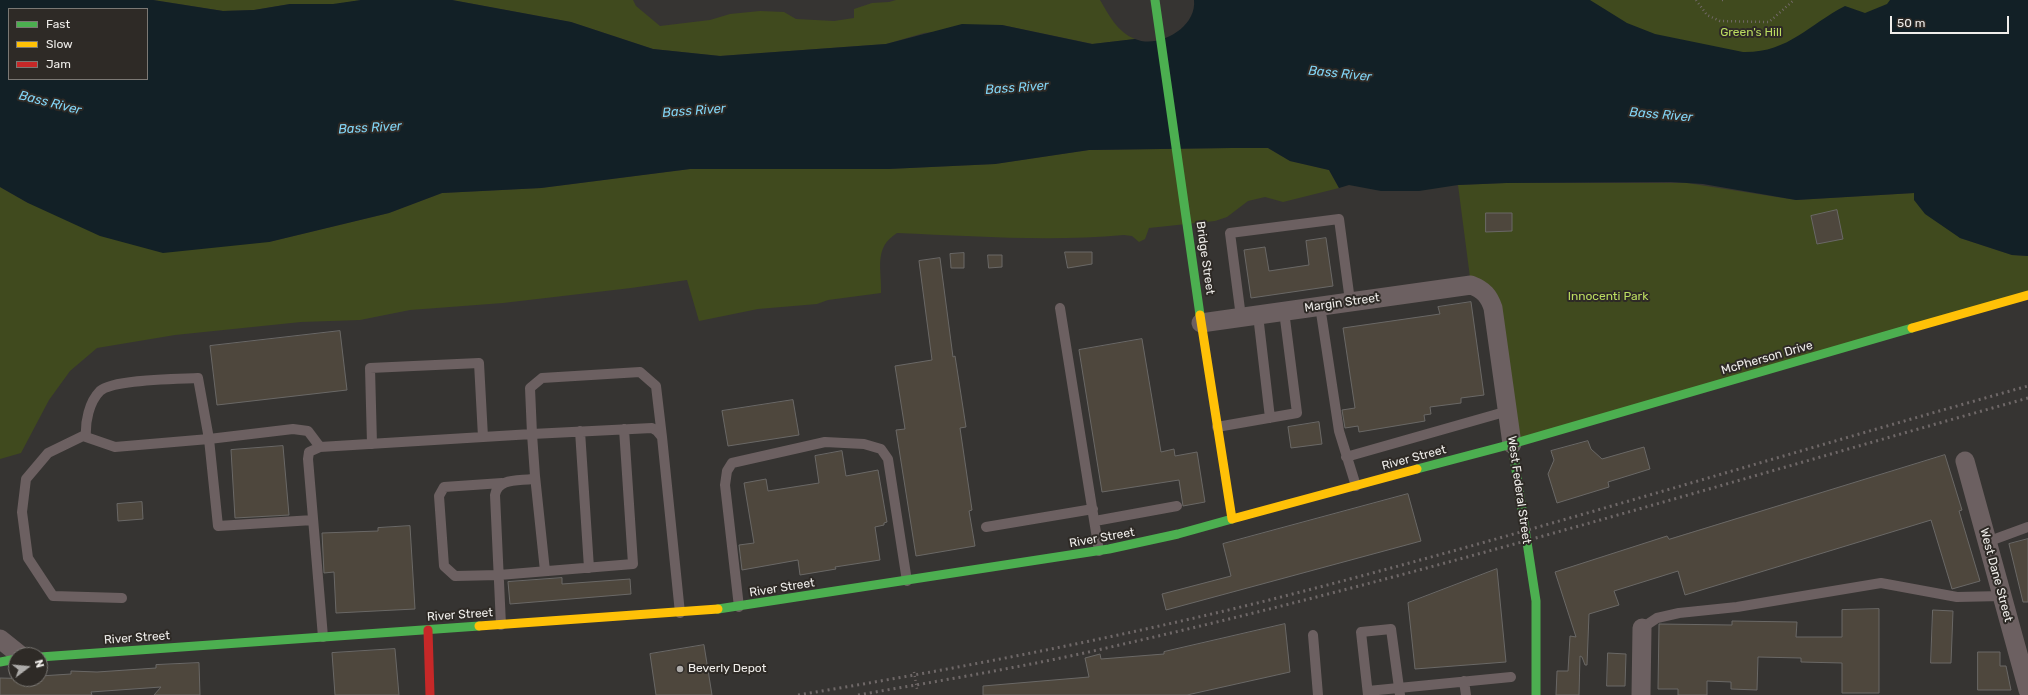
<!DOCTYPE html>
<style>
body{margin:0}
#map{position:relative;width:2028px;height:695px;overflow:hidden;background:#363432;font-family:Rubik,sans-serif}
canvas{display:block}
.legend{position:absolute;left:8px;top:8px;width:140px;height:72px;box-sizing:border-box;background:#2e2a26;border:1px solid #7b7874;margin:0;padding:5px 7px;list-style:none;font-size:12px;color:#efedea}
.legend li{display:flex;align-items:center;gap:8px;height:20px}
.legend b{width:20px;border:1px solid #7b7874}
.north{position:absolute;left:8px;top:647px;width:40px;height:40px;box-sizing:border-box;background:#2e2a26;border:1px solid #7b7874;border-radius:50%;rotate:74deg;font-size:11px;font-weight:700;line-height:16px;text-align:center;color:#efedea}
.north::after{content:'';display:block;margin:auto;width:14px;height:18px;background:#aeacaa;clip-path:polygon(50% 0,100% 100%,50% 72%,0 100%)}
.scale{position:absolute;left:1890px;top:16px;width:119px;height:18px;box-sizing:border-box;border:2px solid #efedea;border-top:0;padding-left:5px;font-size:12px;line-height:14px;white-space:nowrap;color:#efedea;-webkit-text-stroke:3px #2e2a26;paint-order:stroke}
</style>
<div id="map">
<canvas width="2028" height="695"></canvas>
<ul class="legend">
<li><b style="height:5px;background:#4caf50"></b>Fast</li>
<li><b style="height:5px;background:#ffc107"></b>Slow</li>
<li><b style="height:5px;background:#c62828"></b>Jam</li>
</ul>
<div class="north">N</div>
<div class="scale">50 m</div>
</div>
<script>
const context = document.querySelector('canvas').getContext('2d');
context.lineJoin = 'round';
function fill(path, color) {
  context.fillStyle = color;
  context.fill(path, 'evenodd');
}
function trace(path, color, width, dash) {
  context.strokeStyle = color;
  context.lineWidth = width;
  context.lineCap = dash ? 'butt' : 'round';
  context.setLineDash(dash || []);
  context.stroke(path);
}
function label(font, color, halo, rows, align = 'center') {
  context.font = font + ' Rubik,sans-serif';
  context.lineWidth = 4;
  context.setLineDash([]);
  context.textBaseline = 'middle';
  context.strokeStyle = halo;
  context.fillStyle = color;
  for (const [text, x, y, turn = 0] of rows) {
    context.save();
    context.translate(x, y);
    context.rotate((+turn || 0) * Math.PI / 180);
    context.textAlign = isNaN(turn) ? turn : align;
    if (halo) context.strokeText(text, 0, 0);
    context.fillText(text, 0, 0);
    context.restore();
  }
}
fill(new Path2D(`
 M153 0H361L333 5 290 4 254 10 223 11Z
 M452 0H633L636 6 660 26 710 20 730 14 760 11 784 12 796 19 834 21 854 18V9L872 3 889 2 896 0H1100C1109 15 1117 32 1135 39L1093 44 1002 25 924 33 886 44 720 56 653 49 571 22Z
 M1555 0H1911L1753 66 1650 46Z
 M1231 148H1268L1290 161 1329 170 1339 188 1283 202 1265 197 1248 201 1227 217 1215 221 1149 228 1145 239 1139 242 1132 236 1124 235C1048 242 973 236 897 233 873 248 882 269 881 293L828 300 817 304 758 309 699 321 687 280 631 288 503 303 410 310 360 320 301 322 175 335 97 348 70 371 49 400 21 453 0 459V187L28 203 269 242 389 213 442 193 541 188 690 169H888L995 164 1089 150Z
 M1506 183H1687L1796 200 1914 193 1960 238 2012 255 2028 256V295L1512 444 1493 308 1471 285 1458 185Z`), '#404a1e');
fill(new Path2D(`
 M0 0H153L223 11 254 10 290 4H333L361 0H452L571 22 653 49 720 56 886 44 962 24 1002 25 1092 44 1135 39C1158 49 1197 28 1194 0H1590L1627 23 1655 34 1743 52C1788 53 1808 25 1845 6L1865 13 1887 4 1890 0H2028V256L2012 255 1960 238 1925 214 1914 200V193L1796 200 1703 184 1671 182 1506 183 1458 185 1419 191H1381L1349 185 1339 188 1329 170 1290 161 1268 148H1231L1089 150 995 164 888 169H690L541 188 442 193 389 213 269 242 163 253 100 236 28 203 0 187ZM9 9H147V79H9Z`), '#122026');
const building = new Path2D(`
 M1837 210 1843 239 1817 244 1811 216Z
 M1486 213H1512V231L1486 232Z
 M1326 238 1333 286 1251 298 1244 250 1265 247 1269 271 1309 265 1306 241Z
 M1065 252H1092V264L1068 268Z
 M964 253V268H951L950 254Z
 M988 255H1002V267L989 268Z
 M940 258 953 357 955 356 966 427 960 428 972 510 969 511 975 546 916 556 896 430 905 429 895 366 932 360 919 261Z
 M1471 302 1484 395 1461 398V403L1430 407 1431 414 1424 415 1425 421 1359 432 1358 426 1345 428 1342 410 1355 408 1343 328 1440 314 1438 307Z
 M340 331 347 390 217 405 210 346Z
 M1142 339 1161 452 1174 449 1175 456 1197 452 1205 502 1183 506 1179 480 1102 492 1079 350Z
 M793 400 799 435 728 446 722 411Z
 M1319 422 1322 444 1291 448 1288 427Z
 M1588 441 1591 449 1602 459 1644 447 1650 469 1608 482 1609 487 1557 503 1548 474 1554 460 1551 451Z
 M283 446 289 515 235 518 231 450Z
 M842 451 846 476 878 470 887 522 884 523V525L875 527 880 560 835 567 836 569 800 575 798 560 742 570 739 545 754 543 744 483 766 479 768 491 819 483 815 456Z
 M1945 455 1962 510 1959 511 1980 581 1952 589 1931 520 1685 595 1678 571 1614 591 1619 605 1589 614 1587 665H1585L1582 657 1580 656 1579 695H1556L1557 671H1568L1570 636 1576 637 1555 572 1667 536 1669 539Z
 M1408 494 1421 541 1166 610 1162 594 1231 576 1223 544Z
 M142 502 143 519 118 521 117 504Z
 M410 526 415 609 336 613 334 572 324 573 322 533 378 531V528Z
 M2028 539V602H2023L2009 544Z
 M1497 569 1506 662 1415 669 1408 603Z
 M562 578V584L630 579 631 594 510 604 508 582Z
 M1879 609V693H1842V663L1801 662V658L1758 657 1757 690 1731 689V682L1707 681V695H1678V689H1658L1659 624 1732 625V621L1797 622 1796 637H1842V610Z
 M1933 610 1953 611 1951 663H1931Z
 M1285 624 1290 672 1187 695H983V686L1089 677 1085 658 1100 654 1101 659 1164 654V652Z
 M704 645 712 695H656L650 654Z
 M395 649 399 695H335L332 653Z
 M1978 652H2000V666H2006L2011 690H1978Z
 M1608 653 1626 654 1625 686H1607Z
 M199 663 200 695H154L161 687 91 692 92 695H0V678L40 679V676L71 674V671L97 672 156 668V665Z`);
fill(building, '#4e473d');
trace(building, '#6a6866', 1);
trace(new Path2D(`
 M1696 0 1707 15 1720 21 1769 22 1794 0
 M1722 0H1726
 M914 672 917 689`), '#726968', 2.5, [1, 3]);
trace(new Path2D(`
 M1320 306 1339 431 1356 486
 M1060 308 1099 551
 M1258 315 1270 418
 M1241 317 1230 233 1339 219 1350 301
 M198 378 209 439 115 447 86 437C85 422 89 402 100 391 113 379 179 379 198 378Z
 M1217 427 1297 413 1284 311
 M580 431 589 568
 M85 435 48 453 26 479 22 512 28 558 53 596 122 598
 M372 444 370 368 479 363 483 437
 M1346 457 1508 411
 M535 476 545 571
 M502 483 444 487 439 496 444 566 455 576 499 575 633 564 624 429
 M313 520 218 526 209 439 293 429 308 431 320 447
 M1095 521 1177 506
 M986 527 1093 509
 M1987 542 2028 527
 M739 607 725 485 727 471 732 463 825 442 864 444 881 449 888 459 907 581
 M501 625 495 495C498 478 518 481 532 479L535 476 532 434 652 428 657 431 662 437 680 613
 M1642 628 1657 618 1679 613 1737 607 1881 583 1957 597 2002 596
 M1313 635 1318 695
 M323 637 308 459 309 452 320 447 532 434 530 388 542 378 640 372 656 386 662 437
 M1464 681 1466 695
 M1368 691 1511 677
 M1368 695 1361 632 1391 629 1400 695`), '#6c6061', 10);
trace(new Path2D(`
 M1201 323 1471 285C1484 290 1489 296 1493 308L1512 444
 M1965 461 2028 690
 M0 639 20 655
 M1641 695 1642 628`), '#6c6061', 19);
trace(new Path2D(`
 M1155 0 1200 315
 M1512 444 1536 601V695
 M1417 469 1512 444 1912 328
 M718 609 1109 549 1178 534 1232 519
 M40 657 479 626
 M0 662 16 659`), '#4caf50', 9);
trace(new Path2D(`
 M1200 315 1232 519
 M1912 328 2028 295
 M1232 519 1417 469
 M479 626 718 609`), '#ffc107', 9);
trace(new Path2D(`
 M428 630 430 695`), '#c62828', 9);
trace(new Path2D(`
 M798 695C961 668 1124 637 1285 596 1534 532 1780 455 2028 386
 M858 695C944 680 1030 666 1115 646 1423 576 1724 483 2028 398`), '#6f6868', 3, [2, 4]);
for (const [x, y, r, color] of [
 [680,669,4,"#aeacaa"]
]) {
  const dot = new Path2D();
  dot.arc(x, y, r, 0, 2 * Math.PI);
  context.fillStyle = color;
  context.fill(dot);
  trace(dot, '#2e2a26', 1.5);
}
label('12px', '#bbdc60', '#2e2a26', [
 ["Green's Hill",1751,33],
 ["Innocenti Park",1608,297]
]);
label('12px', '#efedea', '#2e2a26', [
 ["Bridge Street",1205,258,82],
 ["Margin Street",1342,303,-8],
 ["McPherson Drive",1767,358,-16],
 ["River Street",1414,458,-15],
 ["West Federal Street",1519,490,82],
 ["River Street",1102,538,-10],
 ["West Dane Street",1996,575,75],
 ["River Street",782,588,-9],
 ["River Street",460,615,-4],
 ["River Street",137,638,-4]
]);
label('12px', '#efedea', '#2e2a26', [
 ["Beverly Depot",688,669]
], 'left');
label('italic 13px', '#82d5f6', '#2e2a26', [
 ["Bass River",1340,74,6],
 ["Bass River",1017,88,-4],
 ["Bass River",50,103,14],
 ["Bass River",694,111,-4],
 ["Bass River",1661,115,5],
 ["Bass River",370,128,-3]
]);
</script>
